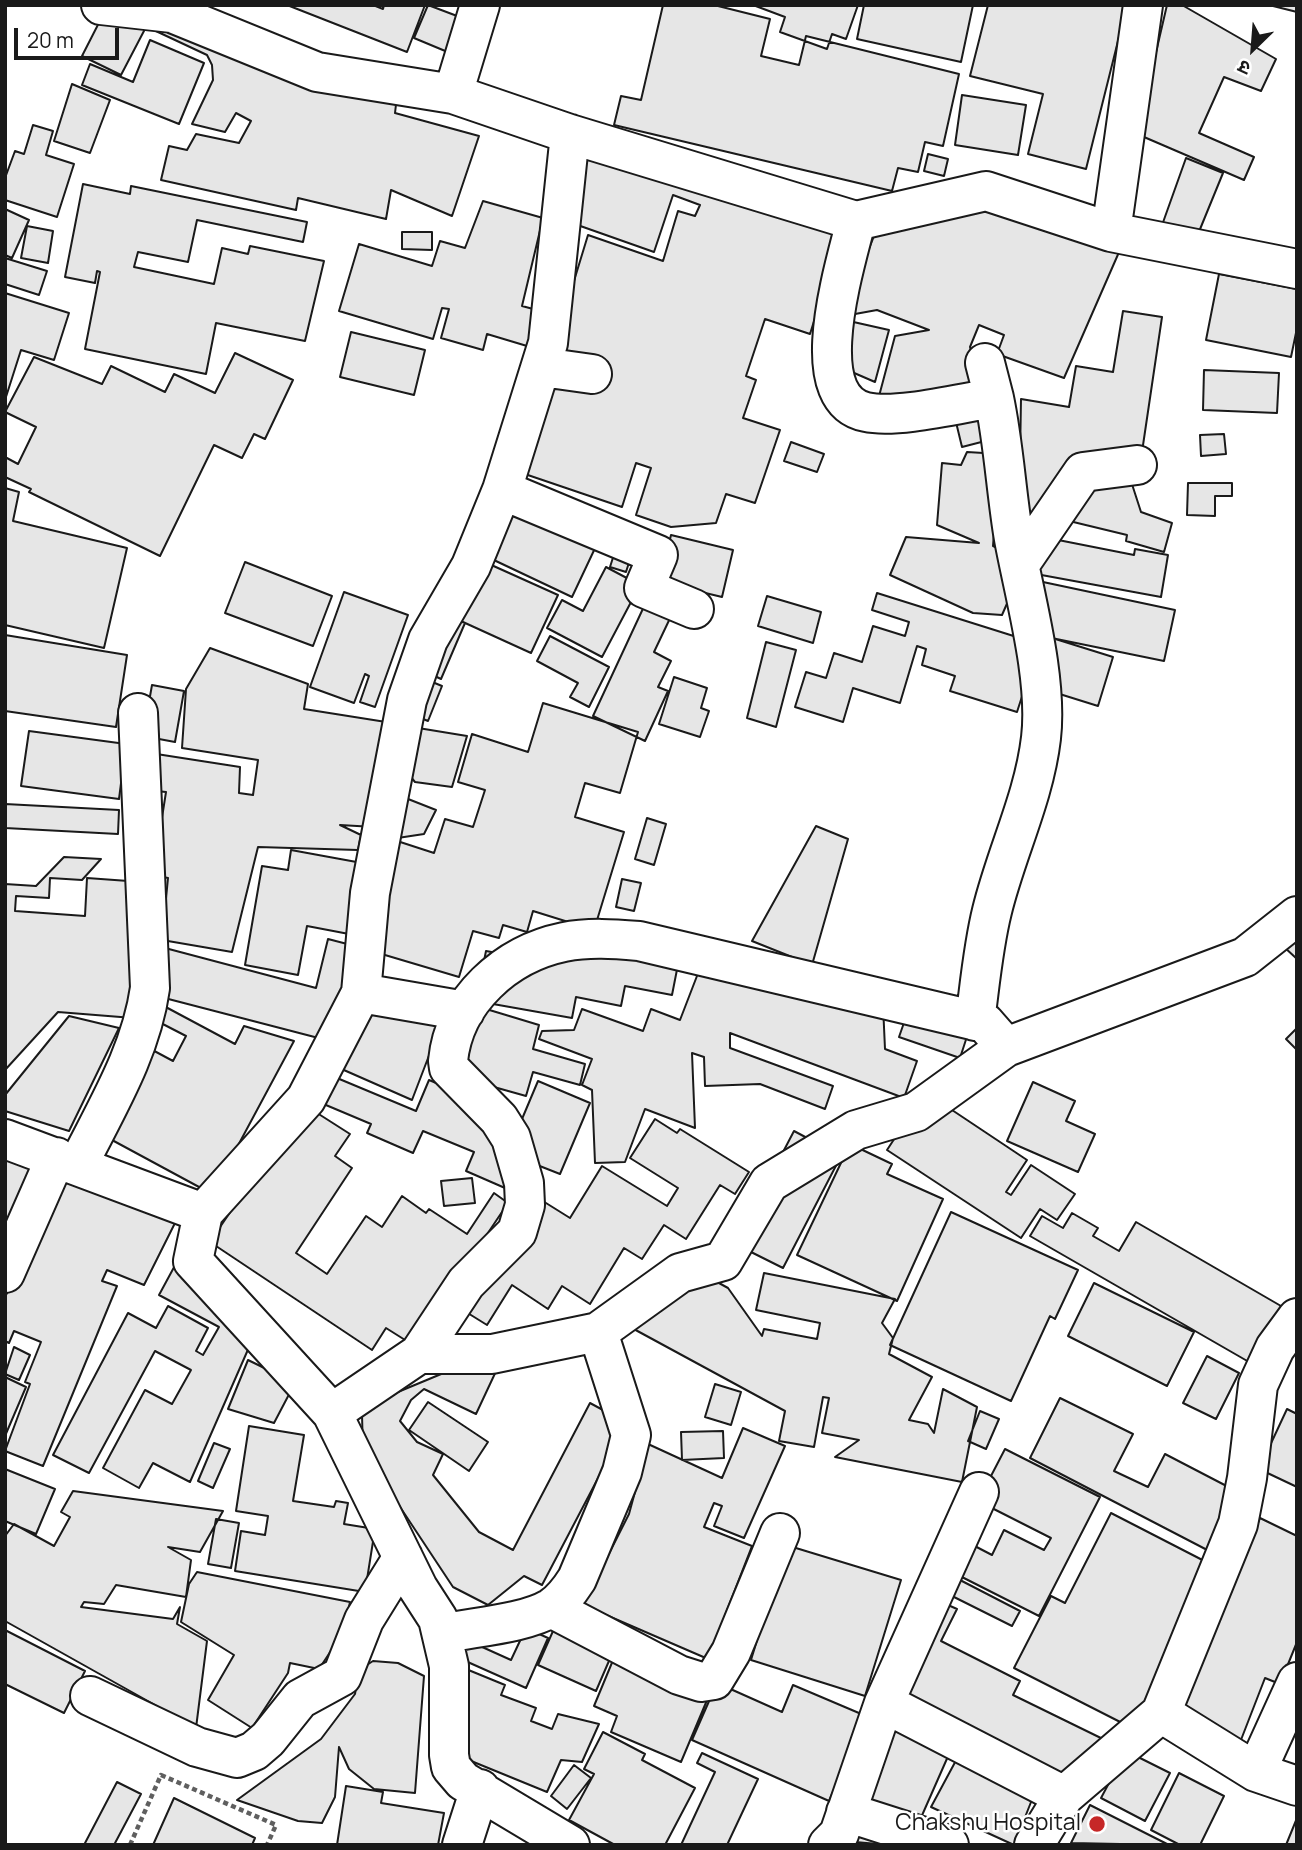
<!DOCTYPE html>
<meta charset="utf-8">
<style>
body{margin:0}
#map{position:relative;width:1302px;height:1850px;overflow:hidden;background:#fff;font-family:Manrope,"Noto Sans Devanagari",sans-serif}
canvas{display:block}
.frame{position:absolute;inset:0;border:7px solid #1a1a1a;pointer-events:none}
.north{position:absolute;left:1218px;top:14px;width:70px;height:70px;-webkit-text-stroke:5px #fff;paint-order:stroke;rotate:205deg;font-size:19px;font-weight:700;line-height:28px;text-align:center;color:#1a1a1a}
.north::after{content:'';display:block;margin:auto;width:24px;height:32px;background:#1a1a1a;clip-path:polygon(50% 0,100% 100%,50% 72%,0 100%)}
.scale{position:absolute;left:14px;top:28px;width:105px;height:32px;box-sizing:border-box;border:4px solid #1a1a1a;border-top:0;padding-left:9px;font-size:21px;line-height:24px;white-space:nowrap;color:#1a1a1a;-webkit-text-stroke:5px #fff;paint-order:stroke}
</style>
<div id="map">
<canvas width="1302" height="1850"></canvas>
<div class="frame"></div>
<div class="north">उ</div>
<div class="scale">20 m</div>
</div>
<script>
const context = document.querySelector('canvas').getContext('2d');
context.lineJoin = 'round';
function fill(path, color) {
  context.fillStyle = color;
  context.fill(path, 'evenodd');
}
function trace(path, color, width, dash) {
  context.strokeStyle = color;
  context.lineWidth = width;
  context.lineCap = dash ? 'butt' : 'round';
  context.setLineDash(dash || []);
  context.stroke(path);
}
function label(font, color, halo, rows, align = 'center') {
  context.font = font + ' Manrope,sans-serif';
  context.lineWidth = 5;
  context.setLineDash([]);
  context.textBaseline = 'middle';
  context.strokeStyle = halo;
  context.fillStyle = color;
  for (const [text, x, y, turn = 0] of rows) {
    context.save();
    context.translate(x, y);
    context.rotate((+turn || 0) * Math.PI / 180);
    context.textAlign = isNaN(turn) ? turn : align;
    if (halo) context.strokeText(text, 0, 0);
    context.fillText(text, 0, 0);
    context.restore();
  }
}
const building = new Path2D(`
 M287 5H373L383 9 384 5H425L407 52Z
 M428 5 473 22 462 58 414 38Z
 M663 5H714L770 19 761 56 799 65 806 36 959 74 943 146 925 142 918 172 898 168 892 191 614 125 621 96 641 100Z
 M753 5H858L846 39 832 34 827 49 780 32 785 17Z
 M864 5H973L961 62 857 39Z
 M988 5H1127L1086 169 1028 154 1043 94 970 76Z
 M1167 5H1182L1276 59 1261 91 1224 77 1199 133 1254 157 1244 180 1137 134Z
 M1269 5H1297V12Z
 M106 9 145 29 121 75 82 56Z
 M155 14 397 96 395 113 479 136 452 216 391 190 386 219 298 198 296 210 161 180 169 146 187 150 196 134 239 143 251 121 236 113 225 132 192 124 213 80 212 65 207 55 143 25Z
 M150 40 204 63 179 124 82 85 90 64 133 82Z
 M72 84 110 100 90 153 54 141Z
 M962 95 1026 105 1018 155 955 145Z
 M33 125 53 131 46 155 74 164 57 217 5 200V178L15 151 24 154Z
 M589 154 842 232 810 334 765 319 746 376 756 380 743 418 780 430 755 503 726 494 716 523 671 527 636 515 651 468 636 463 622 507 516 471 588 235 663 261 678 211 695 216 700 205 673 195 654 252 569 222Z
 M928 154 948 159 944 176 924 171Z
 M1186 158 1223 173 1196 239 1161 228Z
 M83 184 130 194 131 186 307 222 303 242 197 220 188 262 138 252 134 267 214 284 222 248 248 254 250 246 324 261 305 341 216 323 206 374 85 349 100 272 97 271 95 283 65 277Z
 M483 201 543 218 522 306 537 310 527 346 487 334 483 350 441 338 449 309 442 308 433 339 339 311 359 244 432 266 440 241 465 248Z
 M5 209 29 220 12 258 5 255Z
 M978 210 1030 217 1123 243 1064 378 997 354 1004 335 979 325 970 347 982 390 878 400 895 336 929 330 877 310 855 314 849 300 874 236Z
 M27 226 53 231 48 263 21 258Z
 M402 232H432V250L402 249Z
 M5 258 47 271 39 295 5 284Z
 M1219 274 1297 289V328L1291 357 1206 340Z
 M5 293 69 313 54 360 21 350 5 400Z
 M1123 311 1162 317 1142 452 1037 522 1019 517 1021 399 1069 407 1076 366 1113 372Z
 M849 321 889 330 875 382 838 366Z
 M351 332 425 350 414 395 340 377Z
 M235 353 293 380 265 439 254 434 242 458 214 445 160 556 29 492 31 489 5 477V457L18 464 36 427 5 412 34 357 102 384 111 366 165 392 174 374 215 393Z
 M1204 370 1279 373 1277 413 1203 410Z
 M986 411 993 439 962 447 955 418Z
 M1224 434 1226 454 1201 456 1200 435Z
 M791 442 824 454 817 472 784 461Z
 M967 452 1000 454 993 546 1012 555 1009 599 1002 615 973 613 890 575 906 537 979 543 937 525 942 463 961 465Z
 M1130 478 1141 512 1172 523 1164 552 1126 541 1127 535 1065 520 1067 500Z
 M1188 483H1232V496H1215V516L1187 515Z
 M5 488 19 492 13 521 127 548 104 648 5 625Z
 M505 500 597 544 572 597 479 553Z
 M671 535 733 550 722 597 660 582Z
 M1043 537 1134 555 1135 549 1168 555 1161 597 1036 574Z
 M617 545 633 550 626 572 610 567Z
 M478 559 558 595 531 653 452 617Z
 M245 562 332 596 313 646 225 613Z
 M606 567 640 585 602 657 547 628 562 600 583 611Z
 M1043 582 1175 610 1164 661 1032 634Z
 M344 592 408 615 375 707 360 702 369 676 365 674 354 703 310 687Z
 M877 593 1039 644 1017 712 950 691 955 676 922 665 926 649 917 646 900 703 853 688 843 722 795 707 806 672 826 678 834 653 862 662 873 626 905 636 909 622 872 610Z
 M767 596 821 612 813 643 758 626Z
 M647 600 673 612 654 652 671 661 658 687 668 691 645 741 593 716Z
 M445 615 465 623 441 679 422 670Z
 M5 635 127 655 116 727 5 711Z
 M550 636 609 667 589 707 570 697 578 683 537 661Z
 M1049 637 1113 657 1098 706 1034 686Z
 M766 642 796 650 776 727 747 718Z
 M210 648 308 684 304 709 386 722 374 827 340 825 361 835 358 850 258 847 232 952 162 940 168 878 153 875 166 792 146 790 150 753 240 767 239 793 253 795 258 760 182 748 186 689Z
 M674 677 707 688 701 708 709 711 700 737 659 724Z
 M425 679 442 686 428 721 411 714Z
 M152 685 184 691 175 742 143 736Z
 M543 703 638 732 620 793 585 783 575 817 624 832 594 930 533 911 527 932 503 925 499 938 473 931 459 977 358 947 391 839 434 853 445 819 473 827 485 790 458 782 472 734 528 752Z
 M406 726 467 736 452 787 415 782 400 764Z
 M29 731 126 744 119 799 21 786Z
 M403 797 436 810 424 834 391 839Z
 M5 804 119 810 118 834 5 828Z
 M647 818 666 824 654 865 635 859Z
 M816 826 848 839 812 965 752 941Z
 M291 850 362 863 349 934 307 926 298 975 245 965 262 866 288 870Z
 M64 857 101 859 82 880 50 878 49 898 16 896 15 911 85 916 87 878 142 882 133 1018 58 1012 5 1070V884L36 886Z
 M622 879 641 883 634 911 616 907Z
 M1297 933V959L1283 946Z
 M328 939 355 946 330 1041 153 995 165 948 316 988Z
 M683 939 672 995 625 986 621 1006 576 997 572 1018 476 1001 486 951 531 959Z
 M707 950 883 1005 885 1049 917 1061 904 1098 730 1033V1048L833 1086 825 1109 760 1084 705 1086 704 1057 692 1053 695 1128 645 1109 625 1162 595 1163 592 1090 582 1085 592 1059 539 1039 542 1031 574 1030 582 1009 643 1031 651 1009 680 1020Z
 M914 994 974 1015 960 1058 899 1037Z
 M463 1002 539 1025 533 1049 585 1064 580 1085 533 1072 526 1096 469 1080Z
 M162 1005 235 1044 244 1026 294 1041 212 1194 99 1133 145 1046 173 1061 186 1036 155 1020Z
 M373 1008 443 1019 412 1100 337 1067Z
 M69 1016 119 1028 69 1131 5 1111V1095Z
 M1297 1028V1050L1286 1039Z
 M325 1073 416 1111 429 1080 522 1119 538 1081 590 1103 560 1174 527 1161 522 1146 505 1188 466 1171 474 1152 423 1131 413 1153 367 1133 371 1124 314 1100Z
 M1033 1082 1075 1101 1066 1121 1095 1134 1078 1172 1007 1141Z
 M925 1092 1027 1160 1006 1192 1011 1195 1031 1165 1075 1194 1057 1220 1040 1209 1021 1238 887 1150Z
 M303 1104 350 1134 335 1156 352 1168 296 1253 327 1274 366 1216 382 1227 402 1196 426 1213 429 1209 467 1234 494 1193 508 1203 413 1345 386 1328 372 1350 210 1242Z
 M655 1119 677 1133 680 1129 749 1172 735 1194 720 1185 686 1239 664 1225 642 1259 624 1248 590 1304 562 1286 548 1309 512 1285 487 1325 450 1302 522 1188 570 1218 602 1166 667 1206 678 1188 630 1158Z
 M794 1131 841 1156 783 1268 735 1244Z
 M850 1144 892 1164 887 1174 943 1199 897 1301 797 1255Z
 M5 1148 40 1166 5 1236Z
 M472 1178 475 1203 444 1206 441 1181Z
 M63 1181 175 1223 144 1285 107 1270 102 1281 117 1286 43 1466 5 1451 30 1384 25 1382 41 1342 14 1331 9 1343 5 1341V1297Z
 M951 1212 1078 1270 1055 1319 1050 1316 1011 1401 890 1345Z
 M1072 1213 1098 1228 1093 1236 1119 1251 1136 1222 1281 1306 1249 1362 1030 1236 1042 1216 1063 1228Z
 M179 1258 250 1345 190 1482 153 1463 139 1488 103 1468 145 1390 172 1404 191 1370 155 1351 89 1473 53 1455 128 1313 156 1328 168 1306 208 1328 196 1351 203 1355 219 1327 159 1295Z
 M679 1261 728 1288 762 1336 764 1329 817 1339 820 1323 756 1310 764 1273 895 1299 882 1323 893 1338 889 1354 932 1377 909 1420 928 1424 934 1433 943 1389 977 1407 962 1482 835 1457 859 1440 822 1433 829 1398 823 1397 814 1447 779 1441 785 1411 619 1321Z
 M1094 1283 1194 1332 1167 1386 1068 1336Z
 M14 1347 30 1355 19 1380 5 1374Z
 M1207 1356 1239 1373 1216 1419 1183 1403Z
 M248 1360 295 1383 274 1423 228 1409Z
 M498 1367 476 1414 424 1389 411 1400 400 1421 417 1442 443 1454 433 1475 479 1532 513 1550 590 1403 627 1423 542 1585 524 1576 488 1605 453 1587 363 1451 362 1415 369 1404 446 1372Z
 M5 1377 26 1387 5 1436Z
 M715 1384 741 1392 731 1425 705 1417Z
 M1060 1398 1133 1434 1114 1471 1148 1487 1165 1454 1240 1493 1213 1553 1030 1458Z
 M428 1402 488 1442 469 1471 409 1430Z
 M1287 1409 1297 1414V1487L1259 1469Z
 M980 1411 999 1419 986 1449 968 1441Z
 M249 1426 304 1435 293 1501 334 1507 336 1501 348 1503 344 1524 375 1529 365 1592 235 1571 241 1531 265 1535 268 1516 236 1511Z
 M743 1428 785 1446 744 1538 714 1526 722 1506 714 1503 704 1527 752 1546 708 1659 583 1605 629 1514 648 1444 722 1478Z
 M723 1431 724 1458 682 1460 681 1432Z
 M214 1443 230 1449 213 1488 198 1481Z
 M1005 1449 1100 1497 1039 1616 952 1572 967 1542 992 1555 1004 1530 1044 1550 1051 1538 978 1501Z
 M5 1469 55 1489 36 1534 5 1521Z
 M73 1491 223 1511 200 1552 168 1547 191 1560 186 1597 116 1585 104 1604 84 1602 81 1607 173 1619 180 1607 177 1624 207 1641 196 1728 5 1621V1536L14 1524 54 1546 70 1517 61 1512Z
 M1111 1513 1216 1567 1132 1728 1014 1668 1051 1596 1065 1603Z
 M1260 1518 1297 1536V1642L1280 1684 1265 1678 1239 1745 1180 1705Z
 M216 1519 239 1523 231 1568 208 1564Z
 M786 1545 901 1580 865 1696 751 1660Z
 M197 1572 350 1602 344 1631 319 1669 290 1663 288 1673 252 1728 208 1700 234 1655 181 1622 189 1584Z
 M960 1580 1020 1611 1012 1626 952 1596Z
 M939 1601 957 1609 941 1641 1020 1681 1013 1695 1107 1741 1063 1783 891 1696Z
 M557 1622 615 1647 596 1691 538 1665Z
 M526 1628 548 1638 526 1688 452 1655 460 1637 511 1660Z
 M5 1630 85 1671 64 1713 5 1684Z
 M616 1653 710 1693 681 1762 611 1732 617 1716 594 1706Z
 M373 1661 398 1663 424 1676 415 1793 374 1789 349 1769 339 1747 335 1797 322 1823 298 1821 237 1800 321 1739 355 1694 359 1670Z
 M466 1669 505 1685 501 1695 536 1708 531 1721 552 1729 558 1714 599 1724 582 1762 561 1760 547 1792 454 1754Z
 M717 1683 782 1712 793 1685 866 1716 829 1801 692 1740Z
 M898 1719 953 1745 916 1829 860 1804Z
 M603 1732 645 1754 642 1760 695 1788 665 1845H615L569 1820 594 1774 584 1769Z
 M1126 1751 1170 1773 1145 1821 1101 1798Z
 M702 1753 758 1779 727 1845H681L715 1772 697 1763Z
 M960 1753 1035 1792 1014 1845 931 1807Z
 M574 1765 591 1778 567 1809 551 1796Z
 M1179 1773 1224 1796 1200 1845H1180L1151 1830Z
 M117 1782 141 1794 114 1845H84Z
 M346 1786 383 1792 381 1803 444 1813 438 1845H337Z
 M174 1798 255 1838 252 1845H153Z
 M1090 1805 1169 1845 1071 1843Z
 M1297 1818V1845H1286Z
 M861 1823 889 1845 855 1842Z`);
fill(building, '#e6e6e6');
trace(building, '#1a1a1a', 2);
const minor = new Path2D(`
 M101 5 172 13
 M161 5 172 13 317 72 453 94 570 134 856 221 986 191 1111 232 1297 269
 M453 94 480 5
 M856 221C846 263 802 399 866 412 897 419 961 403 994 398 1004 445 1006 492 1014 539 1025 598 1048 679 1041 738 1034 798 1006 853 992 911 983 947 980 984 975 1021
 M1111 232 1143 5
 M985 363 994 398
 M542 367 592 374
 M502 490 658 555 644 588 694 609
 M1020 564 1083 472 1137 465
 M361 993 465 1011
 M5 1139 203 1213 193 1261 332 1413 418 1588 438 1619 449 1666V1755L451 1767 463 1781 570 1845
 M78 1165C107 1107 141 1052 150 988L138 713
 M203 1213 306 1099 361 993 370 893 407 700 428 640 471 566 502 490 548 343 570 134
 M5 1273 56 1157
 M419 1354 466 1283 517 1232 525 1205 524 1183 511 1138 499 1119 449 1068 448 1061C454 1000 506 954 564 942 589 937 614 939 639 941L985 1023 1006 1047
 M332 1413 419 1354H492L598 1332 680 1273 723 1261 769 1183 856 1130 916 1112 1006 1047 1245 957 1297 916
 M551 1608 679 1675 701 1682 714 1680 731 1652 780 1533
 M442 1634C473 1627 524 1624 551 1608 562 1601 570 1590 577 1579L622 1472 631 1435 598 1332
 M90 1696 197 1747 237 1758 254 1751 268 1739 300 1699 342 1676 364 1620 403 1557
 M884 1703 1064 1796
 M1161 1713 1256 1772 1297 1786
 M1256 1772 1297 1682
 M846 1812 949 1845
 M462 1845 480 1789
 M828 1845 839 1834 884 1703 979 1492
 M1034 1845 1064 1796 1161 1713 1238 1524 1247 1478 1258 1385 1275 1348 1297 1318`);
trace(minor, '#1a1a1a', 42);
trace(new Path2D(`
 M130 1845 161 1775 276 1825 267 1845`), '#5f5f5f', 4.5, [5, 3.5]);
trace(minor, '#fff', 38);
for (const [x, y, r, color] of [
 [1097,1824,9,"#c62828"]
]) {
  const dot = new Path2D();
  dot.arc(x, y, r, 0, 2 * Math.PI);
  context.fillStyle = color;
  context.fill(dot);
  trace(dot, '#fff', 2.5);
}
label('23px', '#1a1a1a', '#fff', [
 ["Chakshu Hospital",1081,1824]
], 'right');
</script>
